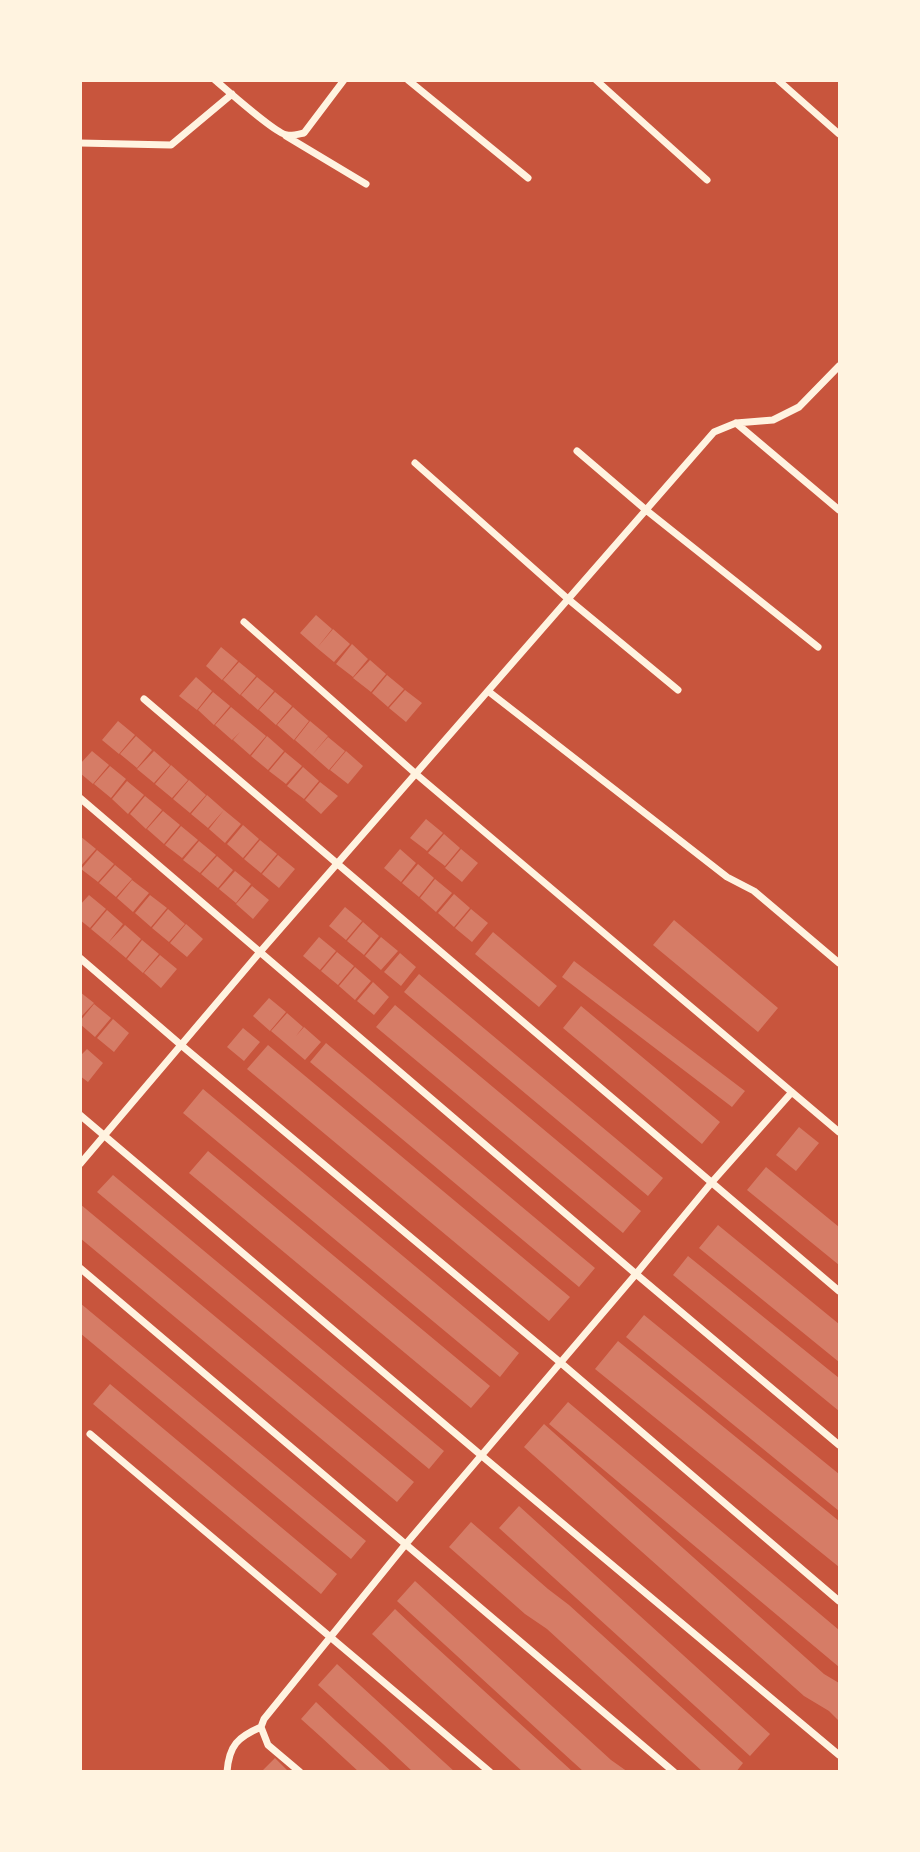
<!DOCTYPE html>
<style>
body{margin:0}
#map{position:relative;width:920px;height:1852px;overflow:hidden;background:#c8553d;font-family:"Alegreya Sans",sans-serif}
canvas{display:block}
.frame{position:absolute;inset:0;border:82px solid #fff3e0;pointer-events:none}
</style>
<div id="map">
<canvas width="920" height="1852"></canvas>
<div class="frame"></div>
</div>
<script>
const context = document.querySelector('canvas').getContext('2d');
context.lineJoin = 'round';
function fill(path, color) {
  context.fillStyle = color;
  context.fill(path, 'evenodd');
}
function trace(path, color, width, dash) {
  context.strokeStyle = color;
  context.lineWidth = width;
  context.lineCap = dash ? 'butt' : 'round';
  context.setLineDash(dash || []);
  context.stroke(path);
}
fill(new Path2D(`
 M316 615 332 629 317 648 300 633Z
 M333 629 350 644 334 662 317 648Z
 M352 644 368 659 353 677 336 664Z
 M221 647 238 661 222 680 206 666Z
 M370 660 386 674 371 692 353 678Z
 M239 662 256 676 240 695 223 680Z
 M387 675 404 689 388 707 372 693Z
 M196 677 212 691 197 710 179 696Z
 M257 677 274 691 258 710 241 695Z
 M405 690 422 703 406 722 389 708Z
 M213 692 230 706 214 725 198 710Z
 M275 692 292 706 276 725 259 710Z
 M231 707 266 736 250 755 233 740 240 732 232 740 215 725Z
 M293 707 309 721 294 740 277 725Z
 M118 721 135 735 119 754 102 740Z
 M310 721 328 736 312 755 295 740Z
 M136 736 152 750 137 768 120 754Z
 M267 736 284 751 268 770 251 756Z
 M328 737 345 751 329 770 312 755Z
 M92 751 109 765 93 784 80 773V764Z
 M154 751 170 765 154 783 137 769Z
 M346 751 363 766 348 784 330 770Z
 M285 752 302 766 286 784 269 771Z
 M171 765 188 780 172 798 155 784Z
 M110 766 126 779 111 798 94 784Z
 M303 767 319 781 304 799 287 786Z
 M189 780 206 795 190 813 173 799Z
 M127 781 144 795 128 814 112 799Z
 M320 782 338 796 321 814 305 800Z
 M207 795 224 810 208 828 191 814Z
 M145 796 162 810 146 829 130 814Z
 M224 810 241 824 225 843 209 829Z
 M163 811 180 825 164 844 147 829Z
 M426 819 443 833 427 851 410 838Z
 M243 825 259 839 243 858 227 844Z
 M181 826 198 840 182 858 165 845Z
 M444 834 460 848 445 866 428 853Z
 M80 836 96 849 80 867Z
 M260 840 277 854 261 873 244 859Z
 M199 841 216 855 200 873 183 860Z
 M400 849 416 863 401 882 384 868Z
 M461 849 478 863 462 882 445 868Z
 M97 850 114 864 98 882 81 869Z
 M278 855 295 869 279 888 262 874Z
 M217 856 233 870 218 888 201 874Z
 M418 864 434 878 419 897 402 883Z
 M115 865 132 879 116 897 99 883Z
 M235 871 251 884 236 903 219 889Z
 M435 879 452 893 436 912 420 898Z
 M132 880 149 893 133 912 117 898Z
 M252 886 269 900 253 919 236 904Z
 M454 894 470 908 454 927 438 913Z
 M89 895 106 909 90 928 80 920V905Z
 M150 895 167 908 151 927 135 913Z
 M345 907 362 921 346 940 329 926Z
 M168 909 185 924 169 942 152 928Z
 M471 909 488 923 472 942 455 928Z
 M107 910 123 924 108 943 91 929Z
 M674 920 778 1008 758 1032 653 945Z
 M363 922 379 936 364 955 347 941Z
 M186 924 203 939 187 957 170 943Z
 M125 925 141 939 126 958 108 943Z
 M493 932 557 986 539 1007 475 954Z
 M319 937 336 951 320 970 303 956Z
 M381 937 398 951 381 970 365 956Z
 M142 940 159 954 143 973 127 959Z
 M337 952 354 966 338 985 321 971Z
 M400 953 416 967 401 986 384 972Z
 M160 955 177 969 161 988 144 973Z
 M574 961 745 1091 732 1107 562 977Z
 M355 967 371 981 355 1000 339 986Z
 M419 974 663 1178 648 1196 404 992Z
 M373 982 389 997 374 1015 357 1001Z
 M80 992 94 1003 80 1018Z
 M269 998 286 1012 270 1031 253 1016Z
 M94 1004 111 1018 95 1037 80 1024V1021Z
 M395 1005 641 1211 623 1233 376 1027Z
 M581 1006 720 1122 702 1144 563 1028Z
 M287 1013 303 1027 296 1036 304 1027 321 1042 305 1060 271 1031Z
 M113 1019 129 1033 114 1052 97 1038Z
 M243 1028 260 1042 244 1061 227 1047Z
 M326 1043 595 1268 579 1287 310 1062Z
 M268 1045 570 1297 549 1321 247 1069Z
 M87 1049 103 1063 88 1082 80 1076V1056Z
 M203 1089 519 1353 500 1377 183 1113Z
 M799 1127 819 1143 796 1171 776 1155Z
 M208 1151 490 1386 471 1408 189 1173Z
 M766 1167 839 1227V1265L747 1190Z
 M113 1175 444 1451 429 1469 97 1192Z
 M80 1204 414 1482 397 1502 80 1238Z
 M718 1225 839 1324V1362L699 1248Z
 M688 1256 839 1378V1411L673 1275Z
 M80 1303 366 1541 351 1559 80 1333Z
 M644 1315 839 1474V1511L626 1337Z
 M618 1341 839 1521V1567L595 1369Z
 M110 1384 337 1574 321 1594 93 1404Z
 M568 1402 839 1630V1667L549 1424Z
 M544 1424 824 1674 839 1683V1721L829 1711 804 1696 524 1447Z
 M519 1506 770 1734 750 1756 499 1528Z
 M471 1522 548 1589 569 1605 743 1763 736 1772H703L547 1629 525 1614 449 1547Z
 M415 1581 611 1760 628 1772H584L551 1742 397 1601Z
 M395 1609 414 1627 573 1772H523L412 1671 372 1634Z
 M337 1664 422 1742 455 1772H413L383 1744 318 1685Z
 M316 1702 336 1721 392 1772H359L321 1737 301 1719Z
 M275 1758 289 1772H261Z`), '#d67c66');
trace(new Path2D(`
 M215 80C227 90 276 134 287 135 292 136 299 134 304 133L344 80
 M408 80 528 178
 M596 80 707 180
 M778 80 839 134
 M286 136 366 184
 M80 143 171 145 232 94
 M736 423 839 510
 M577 451 646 510 818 647
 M415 463 568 599 678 690
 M244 622 416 774 839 1132
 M488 691 727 877 754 891 839 963
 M144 699 839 1291
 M80 798 636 1274 839 1445
 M80 958 181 1045 561 1363 839 1601
 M80 1115 482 1456 839 1755
 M80 1164 260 952 714 432 736 423 773 420 799 407 839 366
 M80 1268 674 1772
 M90 1434 490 1772
 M261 1727 268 1745 300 1772
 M227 1772C229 1745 238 1737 261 1727L264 1719 405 1545 636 1274 712 1182 792 1092`), '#fff3e0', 7);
</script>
